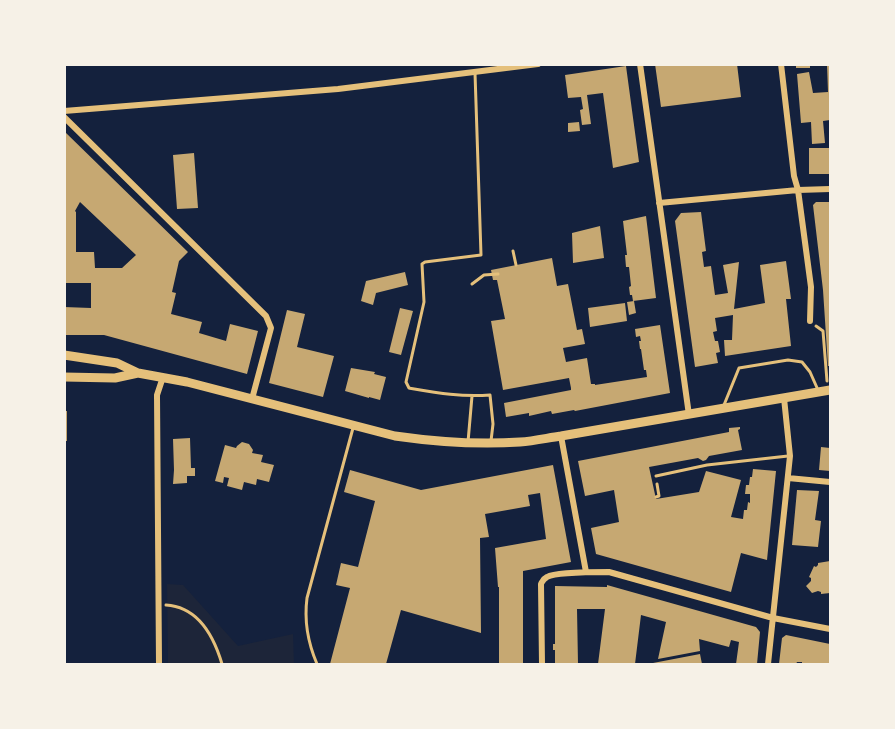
<!DOCTYPE html>
<style>
body{margin:0}
#map{position:relative;width:895px;height:729px;overflow:hidden;background:#14213d;font-family:"Roboto Condensed",sans-serif}
canvas{display:block}
.frame{position:absolute;inset:0;border:66px solid #f6f1e7;pointer-events:none}
</style>
<div id="map">
<canvas width="895" height="729"></canvas>
<div class="frame"></div>
</div>
<script>
const context = document.querySelector('canvas').getContext('2d');
context.lineJoin = 'round';
function fill(path, color) {
  context.fillStyle = color;
  context.fill(path, 'evenodd');
}
function trace(path, color, width, dash) {
  context.strokeStyle = color;
  context.lineWidth = width;
  context.lineCap = dash ? 'butt' : 'round';
  context.setLineDash(dash || []);
  context.stroke(path);
}
fill(new Path2D(`
 M167 584 183 585 238 646 293 634 294 664H168Z`), '#1d2539');
fill(new Path2D(`
 M655 64H737L741 97 661 107Z
 M796 64H810V68H796Z
 M827 64H830V120L823 121 825 143 812 144 811 122 801 123 797 74 809 72 813 93 828 92Z
 M626 66 639 162 613 168 603 93 587 95 591 124 582 125 580 110 583 109 581 97 568 98 565 75Z
 M579 122 580 131 568 132V123Z
 M64 131 188 252 179 261 172 292 176 293 171 314 202 322 199 333 226 341 230 324 258 331 247 374 104 335H64V307L91 308V283H64ZM80 202 136 255 122 268H95L94 252H76V212L75 211Z
 M809 148H830V174H809Z
 M194 153 198 208 177 209 173 155Z
 M816 202H830V366H828L823 290 813 205Z
 M701 212 706 251 702 252 704 267 711 266 715 295 728 293 723 265 739 262 734 309 765 303 760 265 786 261 791 299H786L791 346 725 356 724 340H732L733 315 715 318 717 331 713 332 715 341H718L720 352 716 353 718 363 695 367 675 221 681 213Z
 M646 216 656 298 633 301 632 295H630L629 287 631 286 629 267H626L625 255H627L623 221Z
 M600 226 604 258 573 263 572 233Z
 M552 258 557 286 568 284 577 330 582 329 585 344 563 348 566 362 587 358 591 384H595V385L647 377 646 370H644L641 349H640L639 341H641L640 336 636 337 635 329 660 325 670 393 575 411 574 410 552 414 551 411 529 416V413L506 417 504 403 571 390V388L569 378 503 390 491 321 505 319 497 280H493L491 270Z
 M405 272 408 285 376 293 373 305 361 301 366 281Z
 M634 301 636 313 629 315 627 302Z
 M625 303 627 321 590 327 588 308Z
 M400 308 413 311 401 355 389 352Z
 M287 310 305 314 297 347 334 356 323 397 269 383Z
 M351 368 375 372 374 374 386 377 380 400 369 397V398L345 391Z
 M64 411H67V441H64Z
 M740 427V429L738 430 742 450 709 456 706 460 703 461 698 458 649 467 656 499 699 492 706 471 741 480 731 517 743 519 744 510H747L748 502 750 503V494H745L746 485H749L750 477H752L753 469 776 471 767 560 741 553 731 592 596 554 591 528 619 522 614 490 585 496 578 461 729 432V428Z
 M190 438 191 468H195V476H187V483L173 484 174 470 173 439Z
 M242 442 249 444 253 450 252 453 263 455 261 462 274 465 269 482 257 479 256 485 244 482 242 490 227 486 229 478 224 477 223 483 215 481 225 445 236 448 237 446Z
 M821 447 830 448V471L819 470Z
 M553 465 571 562 523 571V664H499V587H498L495 548 546 539 540 493 528 495 530 506 485 514 489 537 480 538 481 633 401 610 386 664H330L350 588 336 585 341 563 358 567 375 501 344 492 350 470 421 490Z
 M797 490 819 491 815 520 821 521 818 547 792 545Z
 M830 561V593L821 594V592L818 591 812 593 806 586 811 581V578L809 577 814 566 816 567 818 565V563Z
 M607 585 756 627 760 632 757 664H736L739 642 731 640 729 647 699 639 700 651 658 659 666 622 641 615 635 664H598L605 609H577L578 664H555V650H553V644H555V586L607 587Z
 M786 635 830 644V664H802V662H797L796 664H779L782 638Z
 M700 654 702 664H653V663Z`), '#c6a872');
trace(new Path2D(`
 M513 251 516 265
 M472 284 484 275 498 274
 M816 326 823 331 827 381
 M656 497 659 496 657 484
 M166 605C199 607 214 637 222 664`), '#e5c07b', 3);
trace(new Path2D(`
 M475 73 481 255 425 262 422 264 424 302 406 382 409 388C438 393 460 397 490 395L493 424 491 441
 M724 405 739 368 788 360 802 362 810 372 818 390
 M468 442 472 396
 M656 476 707 465 788 456
 M317 664C308 643 304 621 307 598L353 428`), '#e5c07b', 3);
trace(new Path2D(`
 M640 64 689 415
 M781 64 794 176 798 190 811 287 810 321
 M64 111 338 89 538 64
 M64 117 266 316 271 328 252 399
 M659 203 798 190 830 189
 M561 436 586 572
 M788 478 830 482
 M159 664 157 395 163 377
 M542 664 541 584C543 580 543 579 547 577 556 572 597 572 609 572L773 618 830 629
 M768 664 790 456 784 398`), '#e5c07b', 6);
trace(new Path2D(`
 M64 355 117 363 138 373 187 382 395 436C437 442 478 445 520 442 534 441 547 438 561 436L830 390
 M64 377 115 378 138 373`), '#e5c07b', 9);
</script>
